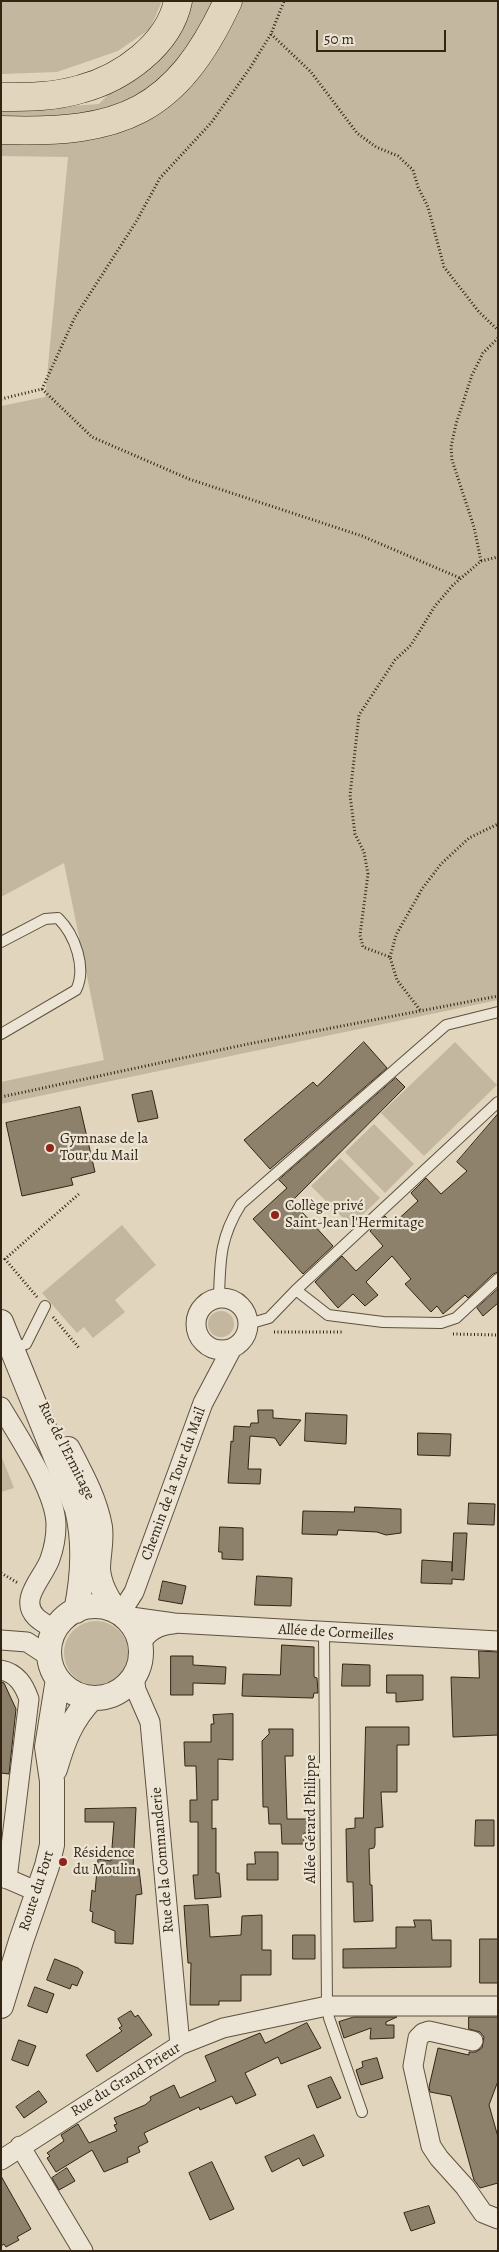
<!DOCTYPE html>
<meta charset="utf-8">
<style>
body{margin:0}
#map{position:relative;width:499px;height:2252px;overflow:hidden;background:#e1d5bd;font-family:Alegreya,serif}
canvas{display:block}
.frame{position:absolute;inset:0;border:2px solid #322514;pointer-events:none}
.scale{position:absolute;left:316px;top:30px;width:130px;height:22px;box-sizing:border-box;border:2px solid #322514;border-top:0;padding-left:6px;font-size:15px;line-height:18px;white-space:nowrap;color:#322514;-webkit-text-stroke:4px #ece4d4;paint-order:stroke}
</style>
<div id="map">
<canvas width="499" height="2252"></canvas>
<div class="frame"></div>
<div class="scale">50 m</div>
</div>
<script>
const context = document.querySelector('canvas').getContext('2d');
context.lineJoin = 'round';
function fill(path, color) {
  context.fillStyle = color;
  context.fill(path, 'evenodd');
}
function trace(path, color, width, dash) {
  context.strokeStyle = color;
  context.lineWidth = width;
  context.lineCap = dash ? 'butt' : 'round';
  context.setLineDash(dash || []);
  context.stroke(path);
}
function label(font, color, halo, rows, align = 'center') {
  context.font = font + ' Alegreya,serif';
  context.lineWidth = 4.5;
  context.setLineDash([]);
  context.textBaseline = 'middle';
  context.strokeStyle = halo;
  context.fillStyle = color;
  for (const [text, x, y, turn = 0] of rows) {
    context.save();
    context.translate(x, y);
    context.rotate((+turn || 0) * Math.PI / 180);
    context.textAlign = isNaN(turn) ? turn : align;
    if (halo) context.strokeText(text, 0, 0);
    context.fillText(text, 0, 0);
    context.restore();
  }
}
fill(new Path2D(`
 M1 1H162L150 29 118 51 57 72 1 74Z
 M186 1H498V1000L1 1104V1082L104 1060 64 863 1 897V406L45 397 68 157 1 156V111L99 104 182 17Z
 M455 1042 497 1085 424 1156 381 1113Z
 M374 1124 414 1164 385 1193 345 1152Z
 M340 1158 380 1198 351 1226 311 1186Z
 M122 1225 156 1265 115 1300 125 1312 93 1338 84 1327 77 1333 42 1293Z
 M208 1324a13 13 0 1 1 26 0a13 13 0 1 1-26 0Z
 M1 1455 14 1488 1 1492Z
 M64 1653a32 32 0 1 1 64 0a32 32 0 1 1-64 0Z`), '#c3b7a0');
const building = new Path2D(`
 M364 1042 387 1068 270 1169 244 1140 313 1082 317 1086Z
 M396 1078 405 1087 292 1201 333 1246 303 1274 253 1219 287 1188 279 1180Z
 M152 1091 158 1118 138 1122 132 1095Z
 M80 1107 95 1172 71 1178 73 1185 22 1196 6 1123Z
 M498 1114V1272L493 1274 468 1298 465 1295 443 1314 437 1306 431 1312 405 1284 411 1279 392 1256 366 1282 378 1295 365 1306 353 1294 338 1308 315 1282 342 1256 356 1271 383 1246 370 1231 385 1216 393 1224 418 1201 411 1193 426 1178 441 1194 467 1171 457 1162Z
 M498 1289V1303L483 1316 477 1308Z
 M258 1410H273V1418L301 1420 280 1446 275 1438 250 1436 248 1469H261L260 1484 228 1483 231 1441 233 1442 234 1426 250 1427 251 1423H258Z
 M306 1413 347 1415 346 1444 305 1441Z
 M418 1433 451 1434 450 1456 418 1455Z
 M469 1503 495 1504 494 1525 468 1524Z
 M355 1507 401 1509V1533L386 1535 377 1532 338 1530 337 1535 302 1534 303 1511 354 1512Z
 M220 1527 243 1528V1560L222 1559V1552H219Z
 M454 1533H467L464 1580 452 1579V1584L421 1583 422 1560 452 1562V1571Z
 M257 1576 292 1578 291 1606 255 1605Z
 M163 1581 186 1586 182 1604 159 1600Z
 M282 1645 314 1647V1677L317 1678 318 1693H314L313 1698 242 1696 243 1674 280 1675Z
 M479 1651 498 1652V1735L453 1737 451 1677 479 1678Z
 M171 1656H193V1665L226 1667 225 1684 193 1683V1695H171Z
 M343 1664 370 1665V1686H342Z
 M387 1675H423V1700L396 1702V1693H387Z
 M1 1682 4 1683 16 1709 9 1774 1 1773Z
 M233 1714V1760L218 1759V1800H212V1829L216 1828V1873H219L221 1897 195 1899 193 1875H198V1822H190V1800H197L196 1766H185L184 1742H211V1724H214L213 1715Z
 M366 1727H409V1745H397V1792H381L383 1827 375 1828V1845L374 1848 369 1849 370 1885H372L373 1921 354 1922 353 1882H347L346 1829 355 1828V1818H363Z
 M269 1729H293V1756H285L287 1819H311V1833H304V1844H282L281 1824H269L268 1807H263L262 1741 269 1734Z
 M136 1808 133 1869H139L142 1894 136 1895 133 1944 115 1943V1931L92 1922 93 1912 90 1911 92 1890 95 1892 98 1859 111 1861 114 1822H85V1809Z
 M476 1820H494V1846H475Z
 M255 1852H278V1880H247V1864H255Z
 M208 1905 210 1937 241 1935 242 1916 262 1915V1950H271V1975H241V2001H219V2005H190L191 1963H188L184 1906Z
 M414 1920H431L432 1940H451V1967L343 1968V1949L396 1948V1927H415Z
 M293 1935H315V1959H293Z
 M480 1939H498V1983H480Z
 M55 1959 78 1968 83 1972 77 1986 72 1984 70 1989 47 1980Z
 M35 1987 54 1994 47 2013 28 2006Z
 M131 2011 135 2017 138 2015 152 2035 97 2072 86 2055 122 2031 119 2028 122 2026 118 2019Z
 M354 2017H397L386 2022V2025H394V2038L370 2039 371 2028 344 2038 339 2022Z
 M469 2017H498V2081L489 2105 498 2137V2183L480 2188 474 2180 451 2096 430 2092 429 2087 438 2048 469 2055V2052H476L482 2048 484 2037 480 2032 469 2029Z
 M307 2023 321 2048 281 2064 278 2057 245 2073 256 2095 236 2104 232 2096 200 2110 199 2107 144 2133 148 2142 138 2147 140 2152 127 2158 128 2162 104 2172 92 2150 56 2172 47 2158 50 2156 47 2153 64 2141 61 2135 78 2124 89 2143 117 2131 114 2125 117 2124 114 2118 145 2105 151 2100 150 2097 174 2085 180 2098 216 2081 205 2056 260 2033 265 2043Z
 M19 2040 36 2046 28 2066 12 2060Z
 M377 2058 383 2078 361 2085 356 2070 363 2067 362 2062Z
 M331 2077 341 2098 317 2108 308 2086Z
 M39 2091 47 2102 24 2118 16 2107Z
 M314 2135 324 2156 303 2166 299 2158 272 2172 265 2157Z
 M212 2162 234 2209 210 2220 189 2173Z
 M67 2168 75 2181 59 2190 52 2178Z
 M1 2176 31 2229 17 2237 19 2240 6 2247 4 2244 1 2246Z
 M429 2206 435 2223 411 2231 404 2213Z`);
fill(building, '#8d816c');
trace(building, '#322514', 1);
const service = new Path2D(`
 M1 942 45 919 58 918C75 935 87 968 76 990L1 1034
 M296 1290 328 1315 383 1322 441 1323 456 1318 498 1279
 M219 1298C220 1260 220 1237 241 1204L446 1025 498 1012
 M248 1324 269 1318 296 1290 498 1102
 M12 1348 26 1344 45 1306
 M324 1633 327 2006 329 2018 362 2112`);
const minor = new Path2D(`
 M196 1324a26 26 0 1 1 52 0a26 26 0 1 1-52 0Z
 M1 1407C18 1436 56 1492 56 1525 56 1536 54 1548 50 1559 44 1577 18 1599 36 1617 41 1622 49 1626 55 1630
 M120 1614 134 1592 203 1403 232 1348
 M124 1616 174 1623 498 1641
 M1 1640 27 1642 50 1657
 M140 1645C147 1631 158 1625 173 1624
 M1 1670C17 1673 24 1685 29 1699L7 1879
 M134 1677 136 1690 150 1722 180 2045
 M1 1876 38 1892
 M473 2041 429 2031 423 2033 418 2038 413 2066 431 2146 439 2158 465 2187 483 2213 498 2219
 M20 2146 83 2251
 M1 2160 180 2045 223 2028 327 2006H498`);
const tertiary = new Path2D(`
 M1 1322 77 1509C85 1542 83 1578 76 1611
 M68 1449C81 1474 95 1499 100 1527 102 1542 98 1555 98 1569 99 1584 108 1600 116 1611
 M49 1652a46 46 0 1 1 92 0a46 46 0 1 1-92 0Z
 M55 1769C63 1742 71 1719 92 1698
 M1 2006 21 1941 47 1866 52 1845V1781L47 1747 58 1679`);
const motorway = new Path2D(`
 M1 97C28 97 55 97 81 89 122 78 169 45 178 1
 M1 130C121 134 176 113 228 1`);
trace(service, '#5e513e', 12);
trace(minor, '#5e513e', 21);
trace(tertiary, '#5e513e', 26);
trace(motorway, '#322514', 29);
trace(new Path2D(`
 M271 34 311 72 357 133 376 147 398 156 413 170 418 187 428 207 444 267 479 312 498 330
 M42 389 92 437 189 479 362 536 460 578
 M1 399 42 389 75 317 136 222 160 178 211 123 250 68 271 34 284 1
 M481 561 498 557
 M390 957 396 935 422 889 441 864 469 838 498 824
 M420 1010 397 980 390 957 363 947 360 935 368 874 364 852 355 834 350 795 359 715 395 660 411 645 435 606 453 585 481 561 474 527 452 460 451 447 456 424 472 375 483 353 498 338
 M1 1097 248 1044 498 996
 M37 1297 5 1259 80 1193
 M53 1317 79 1348
 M274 1332H342
 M453 1334 498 1335
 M1 1573 18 1583`), '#322514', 3, [1, 2.5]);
trace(service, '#ece4d4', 10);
trace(minor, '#ece4d4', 19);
trace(tertiary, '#ece4d4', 24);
trace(motorway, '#e1d5bd', 28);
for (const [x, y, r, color] of [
 [50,1148,5,"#8f2418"],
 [275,1215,5,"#8f2418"],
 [63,1862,5,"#8f2418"]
]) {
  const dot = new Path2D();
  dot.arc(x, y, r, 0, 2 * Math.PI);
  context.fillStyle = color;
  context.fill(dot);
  trace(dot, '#ece4d4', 2);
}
label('15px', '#322514', '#ece4d4', [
 ["Gymnase de la",60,1139],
 ["Tour du Mail",60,1156],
 ["Collège privé",285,1206],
 ["Saint-Jean l'Hermitage",285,1223],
 ["Résidence",73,1853],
 ["du Moulin",73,1870]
], 'left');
label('15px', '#322514', '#ece4d4', [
 ["Rue de l'Ermitage",66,1451,63],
 ["Chemin de la Tour du Mail",174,1484,-70],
 ["Allée de Cormeilles",336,1633,3],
 ["Allée Gérard Philippe",311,1819,-90],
 ["Rue de la Commanderie",163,1860,-95],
 ["Route du Fort",37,1891,-72],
 ["Rue du Grand Prieur",126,2080,-32]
]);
</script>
